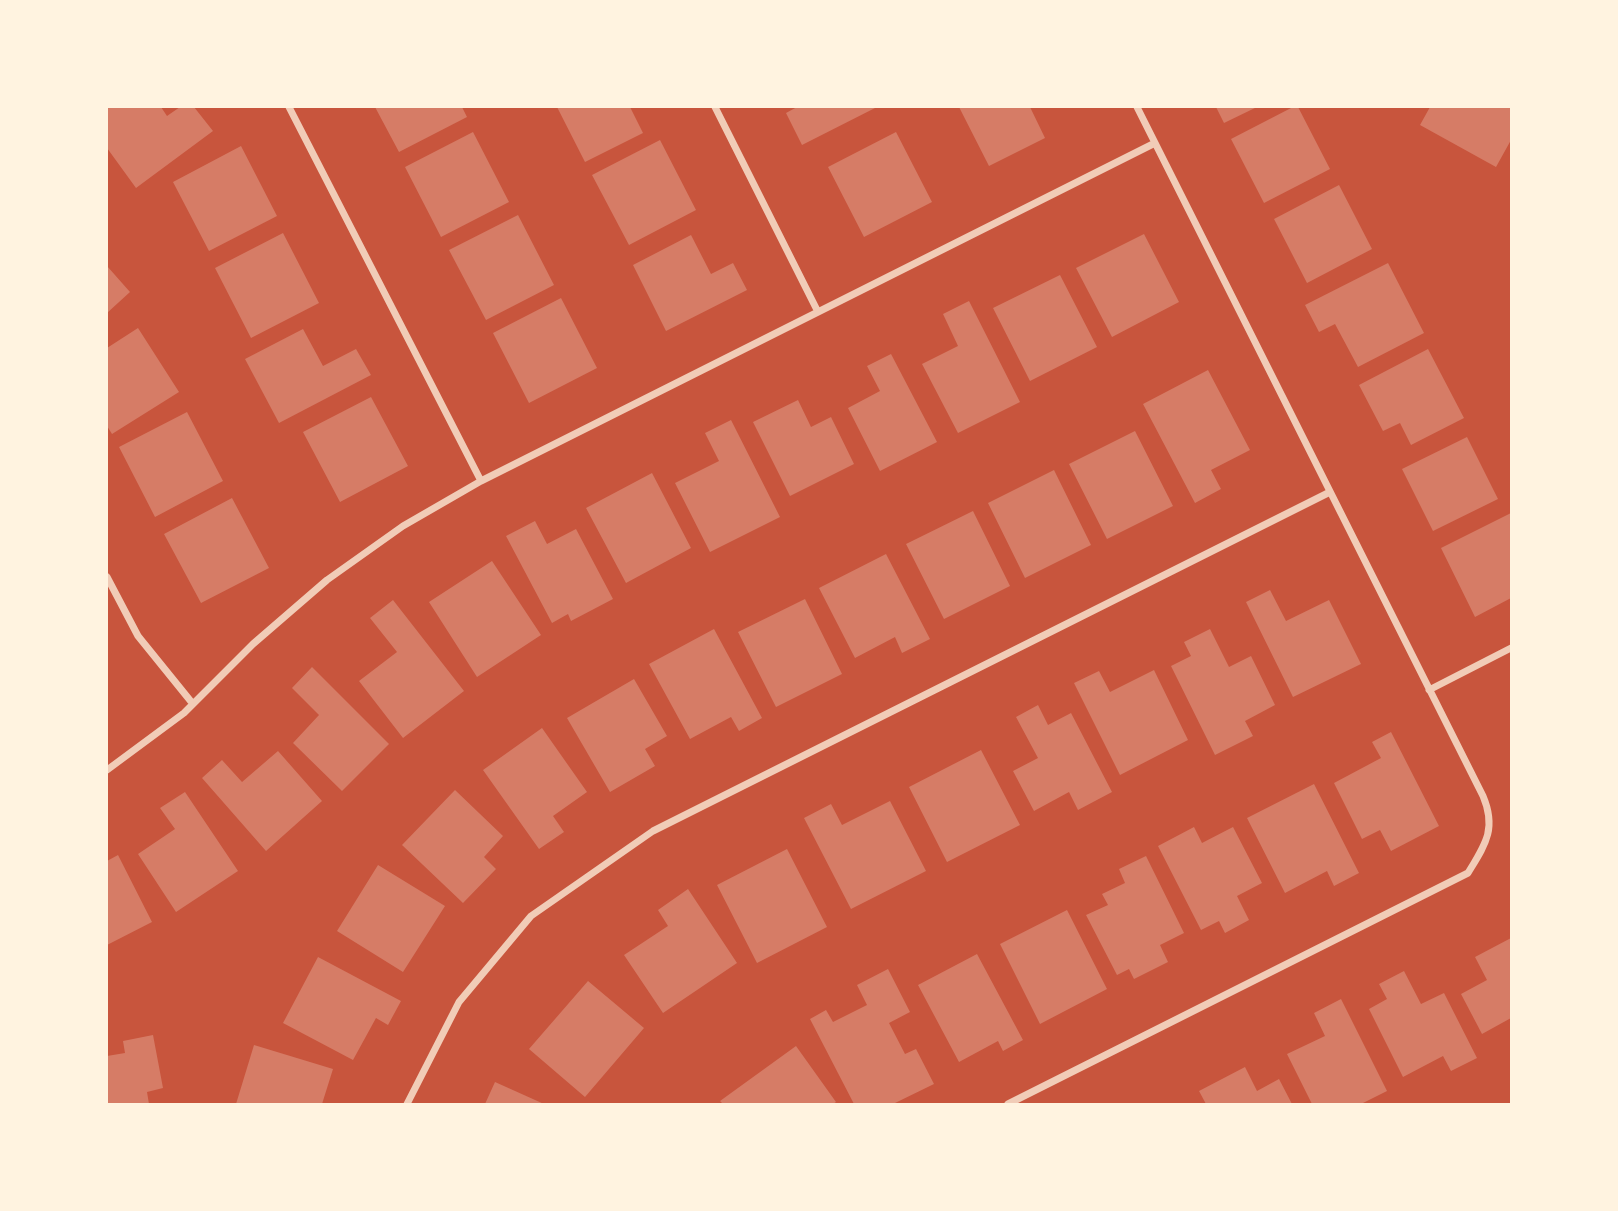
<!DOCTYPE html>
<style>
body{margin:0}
#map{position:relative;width:1618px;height:1211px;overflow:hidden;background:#c8553d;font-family:"DM Sans",sans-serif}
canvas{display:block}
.frame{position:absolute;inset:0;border:108px solid #fff3e0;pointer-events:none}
</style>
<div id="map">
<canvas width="1618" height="1211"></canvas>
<div class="frame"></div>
</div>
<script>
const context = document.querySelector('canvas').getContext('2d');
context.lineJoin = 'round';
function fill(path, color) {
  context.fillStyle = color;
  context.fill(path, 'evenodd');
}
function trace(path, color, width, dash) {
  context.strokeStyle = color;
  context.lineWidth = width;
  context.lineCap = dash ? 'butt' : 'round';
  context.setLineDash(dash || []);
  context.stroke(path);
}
fill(new Path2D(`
 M107 107H161L167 116 180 107H194L213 131 136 188 107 148Z
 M375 107H462L467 117 399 152Z
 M557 107H630L643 133 585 162Z
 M797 107H877L802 145 786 113Z
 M959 107H1030L1045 138 989 166Z
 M1216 107H1257L1224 123Z
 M1293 107H1298L1330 169 1264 203 1231 139Z
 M1430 107H1511V140L1496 167 1420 125Z
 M473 132 509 202 441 237 405 167Z
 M896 132 932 202 864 237 828 167Z
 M660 140 696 210 629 245 592 175Z
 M241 146 277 216 209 251 173 182Z
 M1339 185 1372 249 1307 283 1274 219Z
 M518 215 554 285 486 320 449 250Z
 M283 233 319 303 251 338 215 268Z
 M1144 234 1179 302 1112 337 1076 268Z
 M691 235 711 274 733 263 747 290 666 331 633 265Z
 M1388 263 1424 333 1358 367 1335 324 1319 332 1305 305Z
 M107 266 130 292 107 313Z
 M1060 275 1097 347 1030 381 993 308Z
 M561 298 597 368 529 403 493 333Z
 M969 301 1020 402 958 433 922 364 958 346 943 314Z
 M138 328 179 392 112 434 107 426V348Z
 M303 329 323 366 356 349 371 375 279 423 245 359Z
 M1428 349 1464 418 1411 445 1400 423 1383 431 1359 385Z
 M891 354 937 442 880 471 848 408 880 391 867 366Z
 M1208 370 1250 450 1211 470 1221 489 1195 503 1143 404Z
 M371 397 408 466 340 502 303 432Z
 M798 400 811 427 831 417 854 464 790 496 753 422Z
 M187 412 223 481 155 517 119 447Z
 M731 420 780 517 710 552 675 483 719 461 705 433Z
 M1135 431 1173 506 1107 539 1069 464Z
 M1467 437 1498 499 1433 531 1402 469Z
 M1054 470 1091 545 1025 578 988 503Z
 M652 473 691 548 626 583 586 508Z
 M232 498 269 568 201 603 164 534Z
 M973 511 1010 586 944 619 906 544Z
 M1511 513V598L1475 617 1441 548Z
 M535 521 547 544 576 529 613 599 571 621 568 614 552 623 506 536Z
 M886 554 930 639 902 653 895 637 855 658 819 588Z
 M492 561 541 635 477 677 429 602Z
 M1270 590 1286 621 1329 600 1361 664 1293 697 1246 602Z
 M805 599 842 674 776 707 738 632Z
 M393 600 464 691 403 738 359 681 397 652 370 618Z
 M714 629 762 718 739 731 731 717 690 739 649 664Z
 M1210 629 1229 667 1251 656 1275 705 1245 721 1253 736 1215 755 1171 666 1191 656 1184 642Z
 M312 667 389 744 342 791 293 743 319 715 292 688Z
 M1154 670 1188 740 1120 775 1074 683 1099 671 1110 692Z
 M634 679 667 736 645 749 655 766 610 792 567 718Z
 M1038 705 1048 725 1071 713 1112 792 1078 810 1069 792 1034 811 1013 771 1038 758 1016 717Z
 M542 728 587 792 553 816 564 832 539 849 483 770Z
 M1391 732 1439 826 1391 851 1380 830 1362 839 1334 783 1381 758 1372 742Z
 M981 750 1020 825 947 862 909 787Z
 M278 751 322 801 266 851 202 778 222 760 242 782Z
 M1314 784 1359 873 1334 886 1327 871 1285 893 1247 818Z
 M455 790 503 836 484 857 496 869 463 903 402 845Z
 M185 792 238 871 176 912 138 854 175 829 160 808Z
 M890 801 926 871 851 909 804 818 831 804 842 825Z
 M1194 827 1202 843 1233 827 1262 883 1237 896 1249 920 1225 933 1219 921 1201 930 1158 846Z
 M787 849 827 927 757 963 717 885Z
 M118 855 152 922 107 945V861Z
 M1146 856 1184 933 1160 945 1168 962 1134 979 1129 969 1117 975 1086 915 1108 905 1102 894 1125 883 1119 869Z
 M378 865 445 906 403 972 337 931Z
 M688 889 737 963 663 1013 624 955 668 926 658 910Z
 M1067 910 1107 989 1040 1024 1000 944Z
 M1511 938V1018L1482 1034 1461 994 1487 980 1475 957Z
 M977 954 1023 1040 1003 1051 998 1041 959 1062 918 985Z
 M318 957 401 1001 388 1025 376 1018 353 1060 283 1023Z
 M888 969 910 1012 889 1023 905 1054 916 1049 934 1084 893 1104H854L810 1019 826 1010 833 1022 867 1005 857 985Z
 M1404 971 1421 1004 1444 993 1477 1058 1451 1071 1443 1056 1403 1077 1369 1009 1387 999 1379 984Z
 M588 981 644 1028 585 1097 529 1049Z
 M1341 999 1387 1091 1361 1104H1312L1287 1054 1325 1036 1314 1013Z
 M153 1035 163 1088 147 1092 149 1104H107V1056L125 1053 123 1041Z
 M254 1045 333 1069 322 1104H236Z
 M796 1046 836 1102 833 1104H723L720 1101Z
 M1245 1067 1257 1091 1279 1079 1292 1104H1206L1199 1091Z
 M495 1082 544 1104H485Z`), '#d67c66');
trace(new Path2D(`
 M289 107 481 481
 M715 107 818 312
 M107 577 138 636 193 704
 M1429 690 1511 648
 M107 770 184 713 253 644 327 580 403 526 481 481 1155 143
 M407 1104 459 1002 531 916 653 831 1330 492
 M1008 1104 1468 873C1485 845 1497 829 1483 796L1137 107`), '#f1ccb7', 7);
</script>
